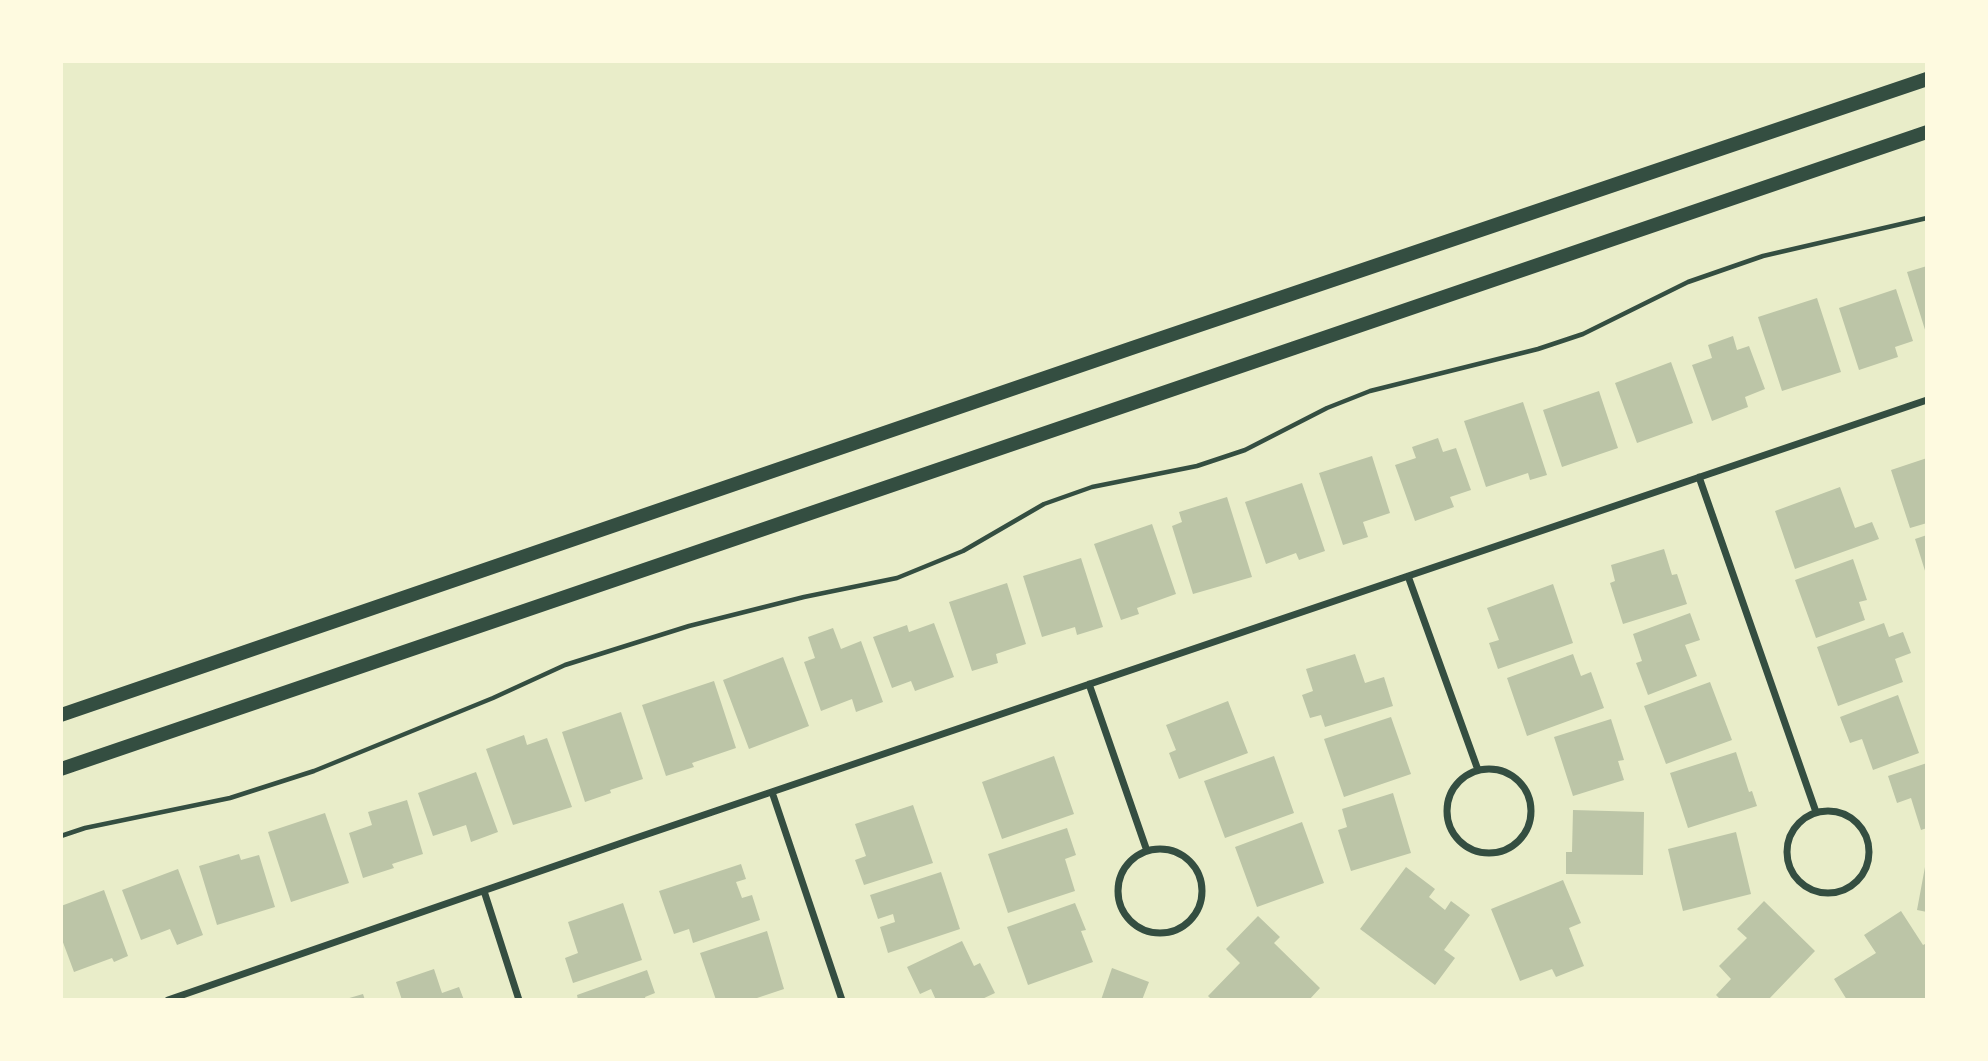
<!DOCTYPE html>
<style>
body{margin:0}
#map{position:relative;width:1988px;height:1061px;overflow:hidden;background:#e9edc9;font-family:"PT Sans Narrow",sans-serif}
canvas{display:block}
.frame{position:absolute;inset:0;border:63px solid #fefae0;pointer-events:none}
</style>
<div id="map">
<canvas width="1988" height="1061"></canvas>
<div class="frame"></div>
</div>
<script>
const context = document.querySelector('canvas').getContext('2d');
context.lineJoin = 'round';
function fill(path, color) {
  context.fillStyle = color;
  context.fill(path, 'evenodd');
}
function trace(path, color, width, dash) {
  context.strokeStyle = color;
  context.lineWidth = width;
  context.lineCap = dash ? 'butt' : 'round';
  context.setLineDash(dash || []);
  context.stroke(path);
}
fill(new Path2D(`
 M1927 266V333H1926L1907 272Z
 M1896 289 1913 341 1895 347 1898 357 1859 370 1839 308Z
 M1817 298 1841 372 1782 391 1758 317Z
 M1733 336 1737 350 1749 346 1765 389 1745 397 1748 407 1712 421 1692 365 1712 358 1708 345Z
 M1671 362 1693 423 1637 443 1615 383Z
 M1599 391 1618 448 1562 467 1543 410Z
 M1523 402 1547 475 1530 480 1528 473 1486 487 1464 421Z
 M1438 438 1443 452 1456 448 1471 490 1450 497 1454 507 1415 521 1395 465 1416 458 1412 447Z
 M1372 456 1390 513 1363 522 1368 537 1343 545 1319 473Z
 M1927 458V523L1910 528 1891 470Z
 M1302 483 1325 551 1299 560 1296 553 1266 564 1245 502Z
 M1840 487 1855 528 1872 522 1879 539 1795 569 1775 511Z
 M1227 497 1252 577 1193 594 1172 526 1182 522 1179 512Z
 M1152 524 1176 594 1137 608 1139 614 1121 620 1094 544Z
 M1927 535V574H1926L1915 539Z
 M1664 549 1672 575 1677 574 1687 604 1623 624 1610 583 1615 581 1611 565Z
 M1081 558 1103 627 1077 635 1075 627 1042 637 1023 576Z
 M1853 559 1867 600 1859 602 1865 620 1816 638 1795 580Z
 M1007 583 1026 644 996 654 998 663 972 671 949 602Z
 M1553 584 1573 643 1498 669 1489 643 1499 640 1487 608Z
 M1690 613 1700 640 1685 645 1697 676 1648 695 1636 663 1642 661 1633 634Z
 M934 623 954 677 915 691 911 681 892 688 873 637 907 625 909 632Z
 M1884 623 1889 637 1903 632 1911 653 1895 659 1903 682 1838 706 1817 647Z
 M833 628 841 649 861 641 883 702 856 712 852 699 821 711 804 662 815 658 808 637Z
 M1355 654 1365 683 1384 677 1393 706 1325 727 1321 715 1310 718 1302 695 1313 691 1306 669Z
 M1573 654 1581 676 1591 672 1604 708 1527 736 1507 678Z
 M783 657 809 726 749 749 723 680Z
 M714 681 736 748 692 763 694 767 666 776 642 705Z
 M1710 682 1732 740 1666 764 1644 706Z
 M1898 695 1919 753 1873 770 1862 739 1850 743 1840 717Z
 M1228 701 1248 753 1179 779 1169 753 1176 750 1166 725Z
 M621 712 643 779 610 790 611 793 585 802 562 732Z
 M1391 717 1411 774 1344 797 1324 739Z
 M1611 719 1624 760 1618 761 1624 780 1573 796 1554 737Z
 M524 735 527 745 547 738 572 807 513 825 486 749Z
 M1736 752 1749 792 1752 791 1757 806 1688 828 1670 773Z
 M1054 756 1074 814 1002 839 982 782Z
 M1274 756 1294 813 1225 838 1204 781Z
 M1927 763V828L1921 830 1911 798 1897 803 1888 776Z
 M476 772 498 832 471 842 466 825 433 836 418 793Z
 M1393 793 1411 853 1351 871 1338 830 1347 827 1342 809Z
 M407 800 423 854 392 864 394 868 363 878 349 833 372 825 368 812Z
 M913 805 933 863 864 885 855 860 866 856 855 824Z
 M1573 810 1644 812 1643 875 1566 874V852H1572Z
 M325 813 349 883 291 902 268 832Z
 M1302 822 1324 883 1257 907 1235 847Z
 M1067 828 1076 855 1065 859 1075 891 1008 913 988 854Z
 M1736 832 1751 894 1683 911 1668 849Z
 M239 854 241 860 259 855 275 907 217 925 199 866Z
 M741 864 746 879 736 882 742 898 752 895 760 920 693 943 689 929 674 934 659 891Z
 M1406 867 1435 889 1429 897 1445 910 1451 901 1470 915 1444 950 1455 958 1435 985 1360 929Z
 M1925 867H1927V912L1917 910Z
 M178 869 203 935 177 945 170 929 141 940 122 890Z
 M941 872 960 929 888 953 880 927 895 922 893 914 878 919 870 895Z
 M1563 880 1581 923 1569 928 1584 966 1556 977 1552 969 1520 981 1491 909Z
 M104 890 128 956 114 962 112 958 74 972 61 937V906Z
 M1764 901 1815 951 1768 1000H1721L1716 995 1731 979 1719 966 1747 938 1737 929Z
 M623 903 642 960 573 983 565 958 578 953 568 922Z
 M1075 903 1086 930 1081 931 1093 962 1028 985 1007 927Z
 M1901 911 1923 945 1927 943V1000H1847L1834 979 1876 953 1864 935Z
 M1258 916 1280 937 1274 943 1320 988 1309 1000H1212L1208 996 1240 963 1226 949Z
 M767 931 784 989 751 1000H716L700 953Z
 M962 941 974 966 980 963 995 993 980 1000H936L931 989 920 994 907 967Z
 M1112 968 1149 982 1142 1000H1101Z
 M434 969 442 993 459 987 464 1000H402L396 982Z
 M647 970 655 993 645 997 646 1000H578L577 995Z
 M363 994 365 1000H346V999Z`), '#bcc5a7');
trace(new Path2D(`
 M61 836 85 828 230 798 314 771 493 698 565 665 689 626 804 597 897 578 963 551 1044 504 1092 487 1197 466 1245 450 1327 408 1370 391 1538 349 1583 334 1688 282 1763 256 1927 218`), '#344e41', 4.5);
trace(new Path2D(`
 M1699 477 1816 812
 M1408 576 1478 770
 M1089 684 1147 851
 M1447 811a42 42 0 1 1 84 0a42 42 0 1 1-84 0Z
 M772 792 842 1000
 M1787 852a41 41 0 1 1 82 0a41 41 0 1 1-82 0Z
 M1118 891a42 42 0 1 1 84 0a42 42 0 1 1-84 0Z
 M484 891 519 1000
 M168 1000 633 839 1927 400`), '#344e41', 7);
trace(new Path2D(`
 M61 715 1132 348 1927 79
 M61 769 1927 132`), '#344e41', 14);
</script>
